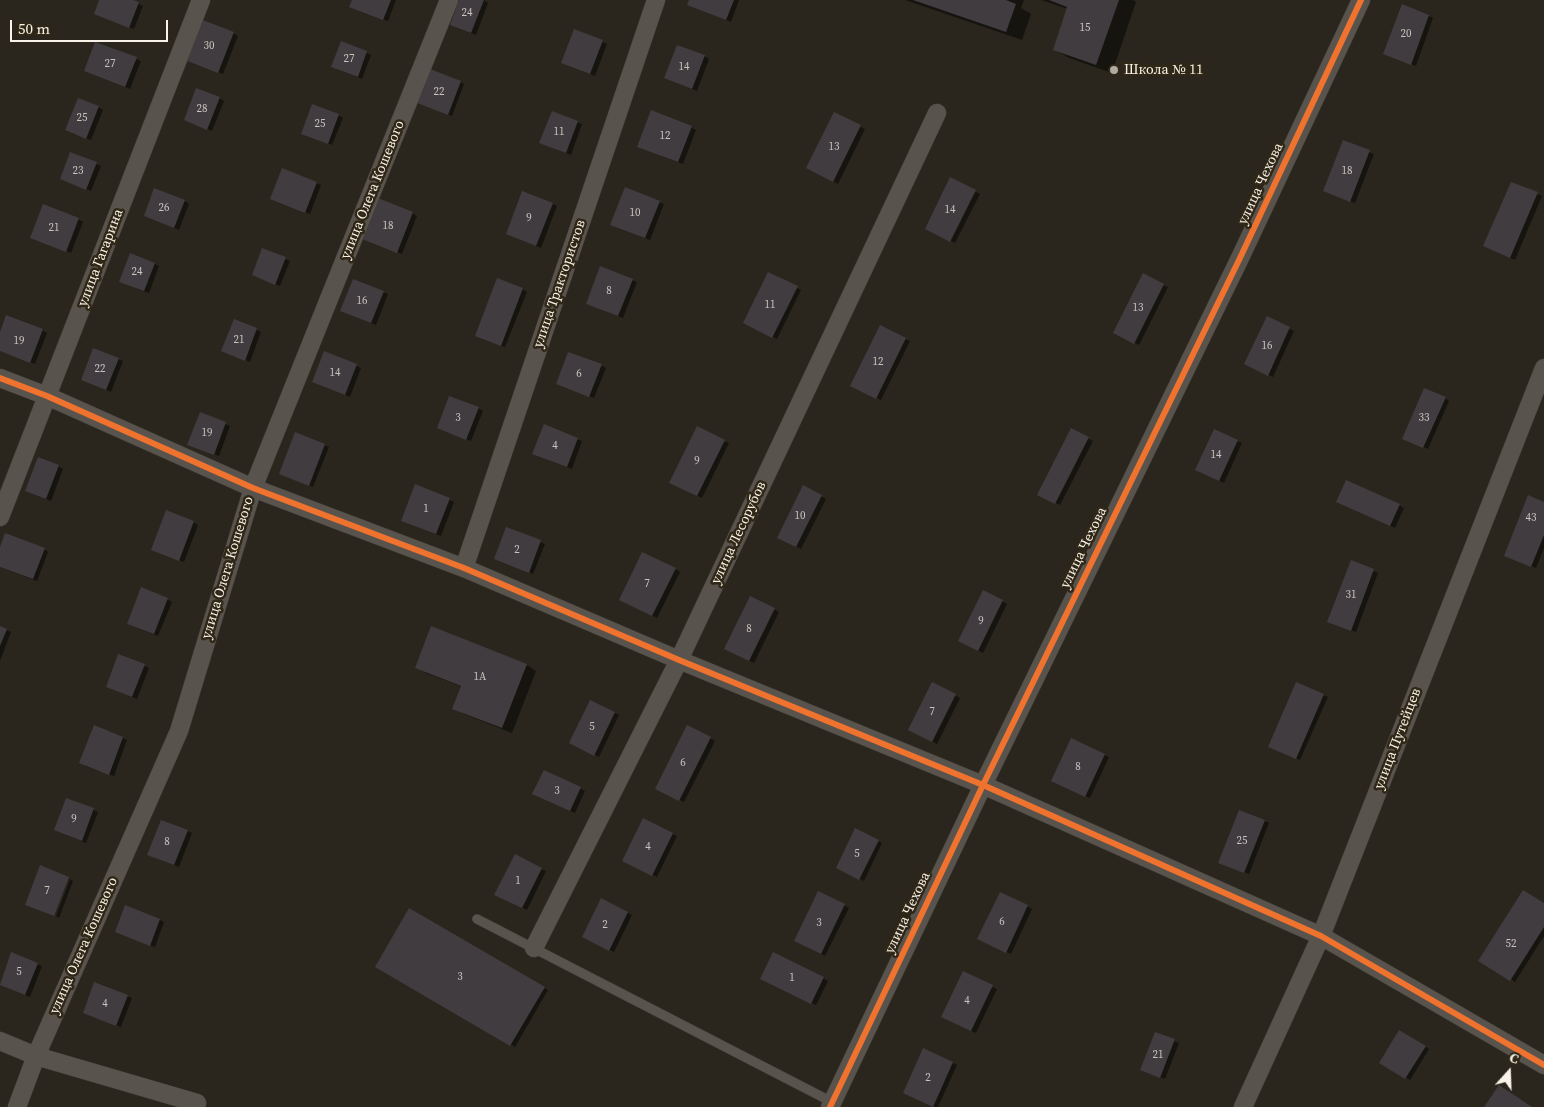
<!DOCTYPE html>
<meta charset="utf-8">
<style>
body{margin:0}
#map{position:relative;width:1544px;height:1107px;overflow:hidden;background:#2a261d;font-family:"Source Serif 4",serif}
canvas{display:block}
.north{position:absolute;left:1484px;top:1047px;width:50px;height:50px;-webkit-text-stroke:4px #302717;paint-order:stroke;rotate:20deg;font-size:14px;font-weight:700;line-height:20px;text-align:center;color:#f8f2e8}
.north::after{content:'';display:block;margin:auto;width:18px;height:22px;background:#f8f2e8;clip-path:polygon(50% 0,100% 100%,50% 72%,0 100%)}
.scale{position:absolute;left:10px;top:20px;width:158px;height:22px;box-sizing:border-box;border:2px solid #f8f2e8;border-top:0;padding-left:6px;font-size:15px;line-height:18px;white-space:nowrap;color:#f8f2e8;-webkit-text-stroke:4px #302717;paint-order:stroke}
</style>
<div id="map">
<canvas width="1544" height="1107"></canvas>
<div class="north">С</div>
<div class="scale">50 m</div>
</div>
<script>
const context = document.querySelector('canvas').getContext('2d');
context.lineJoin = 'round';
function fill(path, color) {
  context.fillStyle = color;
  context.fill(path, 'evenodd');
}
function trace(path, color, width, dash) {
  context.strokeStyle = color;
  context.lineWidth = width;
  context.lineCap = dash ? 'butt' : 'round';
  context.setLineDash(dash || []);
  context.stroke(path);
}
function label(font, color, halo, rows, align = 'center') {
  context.font = font + ' "Source Serif 4",serif';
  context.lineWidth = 5;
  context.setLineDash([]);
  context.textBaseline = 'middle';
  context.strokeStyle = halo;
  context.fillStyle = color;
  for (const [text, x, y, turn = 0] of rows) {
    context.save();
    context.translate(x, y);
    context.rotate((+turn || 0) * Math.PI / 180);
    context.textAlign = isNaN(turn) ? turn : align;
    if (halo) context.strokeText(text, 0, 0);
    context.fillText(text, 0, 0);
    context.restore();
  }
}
fill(new Path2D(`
 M101 0H130L143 6 134 29 100 16Z
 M353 0H396L388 21 355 9Z
 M461 0H484L488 3 476 35 456 27Z
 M691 0H739L731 22 693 7Z
 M905 0H1024L1021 8 1031 14 1022 40Z
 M1041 0H1133L1136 2 1112 73 1069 58 1054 49 1068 9Z
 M1429 16 1433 18 1416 66 1389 56Z
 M575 30 607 44 595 76 567 65Z
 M233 33 238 36 223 74 191 62Z
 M342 43 371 55 362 79 337 69Z
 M704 56 709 59 697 91 665 78Z
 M136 59 141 61 130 89 85 71Z
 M460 82 464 84 452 116 423 105Z
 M219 98 224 101 212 131 190 122Z
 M98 107 103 110 91 140 71 133Z
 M552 112 582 124 571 155 541 143Z
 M834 114 865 129 838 184 812 170Z
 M338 115 343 118 332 145 307 136Z
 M691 127 696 130 683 164 643 149Z
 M1344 142 1374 154 1355 203 1329 193Z
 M96 164 101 166 91 191 61 179Z
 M951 179 980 194 955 243 931 231Z
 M316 183 321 185 310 214 272 199Z
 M1512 183 1542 196 1515 260 1489 248Z
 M185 201 189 204 179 230 145 216Z
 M659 202 664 204 650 240 616 227Z
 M553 204 557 206 541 248 512 236Z
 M412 213 417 216 402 254 368 241Z
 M78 219 83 222 71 253 36 240Z
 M263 250 290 261 280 286 253 275Z
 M155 264 159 266 149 293 125 284Z
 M632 280 637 282 623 318 587 304Z
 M1163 285 1168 287 1139 345 1115 333Z
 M797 288 801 290 777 339 749 325Z
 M522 289 527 292 505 347 481 338Z
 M383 292 388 294 376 325 342 311Z
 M1267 318 1294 331 1273 377 1250 366Z
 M234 320 261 332 250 362 227 353Z
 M42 330 47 333 35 364 0 351V335Z
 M905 339 910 341 881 400 856 388Z
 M325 353 361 368 350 397 318 384Z
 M118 359 123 361 111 392 82 380Z
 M601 365 606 368 594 398 562 386Z
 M1445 398 1449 401 1428 449 1408 441Z
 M478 408 483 411 471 441 443 430Z
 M200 414 230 426 219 456 193 447Z
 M544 426 582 441 572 469 538 456Z
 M1071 430 1093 441 1060 505 1043 497Z
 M724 441 729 443 702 498 676 485Z
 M1237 441 1242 443 1224 483 1201 472Z
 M324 445 329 447 313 487 285 476Z
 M58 466 63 469 51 501 31 493Z
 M416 486 454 502 441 536 407 523Z
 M804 487 826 499 801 549 779 537Z
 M1544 503V548L1536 568 1510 558Z
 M1342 504 1399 505 1404 508 1395 528Z
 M193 522 198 525 184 562 157 552Z
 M507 529 545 544 533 574 495 559Z
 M44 549 48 552 37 581 0 567V551Z
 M1351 562 1378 573 1356 632 1333 624Z
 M675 569 680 572 657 618 625 602Z
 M984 592 1007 604 983 653 964 643Z
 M167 599 172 602 158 636 128 624Z
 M774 609 779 612 754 663 730 651Z
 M0 627 11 632 0 661Z
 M527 665 536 671 512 733 464 714 454 708 462 687 426 673 416 667Z
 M144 666 149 668 137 699 112 689Z
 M932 684 960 698 937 744 914 732Z
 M1323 695 1328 697 1300 760 1274 749Z
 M591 701 619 715 599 757 575 745Z
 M94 727 127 740 114 776 85 766Z
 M710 738 715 741 684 802 661 791Z
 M1104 755 1109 757 1090 798 1057 783Z
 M544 771 585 791 575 813 538 796Z
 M67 799 98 812 86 843 60 832Z
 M644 820 677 836 657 877 628 863Z
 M1265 821 1269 823 1249 874 1224 865Z
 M187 831 192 833 179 867 153 857Z
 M878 841 882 843 864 881 842 870Z
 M541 869 546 871 527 910 500 897Z
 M70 879 73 881 59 918 56 916Z
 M819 893 849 908 825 956 800 943Z
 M602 900 632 915 614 952 588 940Z
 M1544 904V936L1515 982 1480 960Z
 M1027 906 1032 909 1011 954 983 941Z
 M410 910 548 990 515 1047 377 966Z
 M160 920 164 922 155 947 116 932Z
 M37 964 42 966 30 997 5 987Z
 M963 973 997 989 976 1033 947 1019Z
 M823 978 828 981 816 1005 766 981Z
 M127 996 132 998 121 1027 89 1015Z
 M1400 1032 1429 1049 1410 1080 1381 1062Z
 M1156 1033 1179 1043 1165 1079 1146 1072Z
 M953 1063 957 1065 938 1107H934L909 1095Z`), '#0007');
fill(new Path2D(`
 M99 0H133L139 2 129 28 94 14Z
 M352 0H391L383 20 349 7Z
 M459 0H484L471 33 450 25Z
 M689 0H734L726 20 687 5Z
 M913 0H1006L1016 4 1006 32Z
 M1049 0H1119L1096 65 1053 50 1067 7Z
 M1402 4 1429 15 1411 65 1383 54Z
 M200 19 234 32 218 73 185 60Z
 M574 29 603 40 590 74 561 63Z
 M341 41 367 51 358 77 331 67Z
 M95 42 137 57 125 87 84 71Z
 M677 45 705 55 692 89 664 78Z
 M430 69 461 81 448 115 417 103Z
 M196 88 220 97 207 130 184 120Z
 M78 98 99 106 86 139 65 130Z
 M312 104 339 114 328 144 301 134Z
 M651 110 692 126 678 162 637 147Z
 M552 111 578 121 566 153 539 143Z
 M834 112 861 125 833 182 806 168Z
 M1343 140 1370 150 1350 202 1323 191Z
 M70 152 97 162 86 190 60 179Z
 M282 168 317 182 305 213 270 199Z
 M950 177 976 190 950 242 925 229Z
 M1511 182 1538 192 1510 258 1483 246Z
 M625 187 660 201 645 238 610 225Z
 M154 188 185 200 174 228 144 216Z
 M522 191 553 203 536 246 506 234Z
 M378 198 413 212 397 253 362 239Z
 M43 204 79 218 66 252 30 238Z
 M262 248 286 257 275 285 252 275Z
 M130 253 155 263 144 291 119 282Z
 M600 266 633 279 618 316 586 304Z
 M768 272 798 286 772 338 743 323Z
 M1143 273 1164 284 1134 344 1113 333Z
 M497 278 523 288 501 346 475 336Z
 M353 279 384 291 371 323 340 311Z
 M6 315 43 329 30 363 0 351V332Z
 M1267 316 1290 327 1268 376 1244 364Z
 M234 319 257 328 245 361 221 351Z
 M880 325 906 338 876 399 850 386Z
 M93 348 119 358 106 390 81 380Z
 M324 351 357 364 345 395 312 382Z
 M568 352 602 364 589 397 556 384Z
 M1424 388 1446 397 1423 448 1402 439Z
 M449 396 479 407 466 440 437 428Z
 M200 412 226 422 214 455 187 445Z
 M544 424 578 438 567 467 532 454Z
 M697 426 725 440 697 496 669 483Z
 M1071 428 1089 437 1055 504 1037 495Z
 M1214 429 1238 440 1219 481 1195 470Z
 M295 432 325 444 309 486 279 474Z
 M38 457 59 465 46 499 25 491Z
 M1346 480 1400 504 1390 526 1336 502Z
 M415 484 450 498 436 534 401 521Z
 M803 485 822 495 796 547 777 538Z
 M1528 495 1544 502V535L1531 567 1504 556Z
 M166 510 194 521 179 561 151 550Z
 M506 527 541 540 529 573 494 559Z
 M5 533 45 548 33 579 0 567V547Z
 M642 552 676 568 652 616 619 600Z
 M1351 560 1374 569 1351 631 1327 622Z
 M141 587 168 598 154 634 127 624Z
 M983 590 1003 600 978 651 958 641Z
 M750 596 775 608 749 661 724 649Z
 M0 626 7 629 0 646Z
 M431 626 527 664 502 728 452 709 461 686 415 668Z
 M118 654 145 664 132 697 106 687Z
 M932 682 956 694 932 742 908 730Z
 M1296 682 1324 694 1296 759 1268 747Z
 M590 700 615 712 594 756 569 743Z
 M94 725 123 737 109 775 79 763Z
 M687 725 711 737 679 801 655 789Z
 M1071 738 1105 754 1085 797 1051 781Z
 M544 770 581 787 570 811 532 794Z
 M66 798 94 808 82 841 54 830Z
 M1239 810 1265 820 1244 873 1218 863Z
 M643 818 673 833 652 876 622 861Z
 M161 820 188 830 174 865 147 855Z
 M855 828 879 840 859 880 836 868Z
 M515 854 542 868 522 908 494 895Z
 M40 865 69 877 54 916 25 905Z
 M1523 890 1544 903V927L1510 981 1478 961Z
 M818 891 845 904 821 954 794 941Z
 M1000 892 1028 905 1006 953 977 939Z
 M601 898 628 912 609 951 582 937Z
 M125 905 160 919 150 946 115 932Z
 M409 908 545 987 510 1046 375 967Z
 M11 952 38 963 25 995 0 985Z
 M773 952 824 977 811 1004 760 979Z
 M963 971 993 985 971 1031 941 1017Z
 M94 982 128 995 116 1026 83 1013Z
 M1399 1030 1426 1046 1405 1079 1379 1063Z
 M1155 1032 1175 1039 1160 1078 1140 1070Z
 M923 1048 953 1062 933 1107 903 1093Z
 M1499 1085 1532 1107H1484Z`), '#413c40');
const lane = new Path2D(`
 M477 919 832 1102`);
const street = new Path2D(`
 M0 378 47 396 253 488 464 568 679 660 983 785 1321 936 1544 1065
 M0 517 201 0
 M464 568 656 0
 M534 948 679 660 937 113
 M0 1041 36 1056 197 1103
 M17 1107 36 1056 179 731 253 488 449 0
 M830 1107 983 785 1240 258 1361 0
 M1243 1107 1321 936 1544 368`);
trace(lane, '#444039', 10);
trace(street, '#444039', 19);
trace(lane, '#58544d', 9);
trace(street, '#58544d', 18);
trace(new Path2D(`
 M0 378 47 396 253 488 464 568 679 660 983 785 1321 936 1544 1065
 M830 1107 983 785 1240 258 1361 0`), '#ef722f', 6);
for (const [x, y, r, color] of [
 [1114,70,5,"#b0aba1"]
]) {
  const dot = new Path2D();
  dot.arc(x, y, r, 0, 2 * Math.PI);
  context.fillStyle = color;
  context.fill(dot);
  trace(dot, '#302717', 2);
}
label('11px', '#cac4be', null, [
 ["24",467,13],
 ["15",1085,28],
 ["20",1406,34],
 ["30",209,46],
 ["27",349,59],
 ["27",110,64],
 ["14",684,67],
 ["22",439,92],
 ["28",202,109],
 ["25",82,118],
 ["25",320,124],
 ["11",559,132],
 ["12",665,136],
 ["13",834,147],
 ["23",78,171],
 ["18",1347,171],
 ["26",164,208],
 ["14",950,210],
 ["10",635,213],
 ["9",529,218],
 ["18",388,226],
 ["21",54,228],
 ["24",137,272],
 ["8",609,291],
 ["16",362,301],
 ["11",770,305],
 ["13",1138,308],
 ["21",239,340],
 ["19",19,341],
 ["16",1267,346],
 ["12",878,362],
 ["22",100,369],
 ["14",335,373],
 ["6",579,374],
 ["3",458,418],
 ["33",1424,418],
 ["19",207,433],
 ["4",555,446],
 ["14",1216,455],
 ["9",697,461],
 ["1",426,509],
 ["10",800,516],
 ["43",1531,518],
 ["2",517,550],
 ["7",647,584],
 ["31",1351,595],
 ["9",981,621],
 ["8",749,629],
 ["1А",480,677],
 ["7",932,712],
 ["5",592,727],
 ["6",683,763],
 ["8",1078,767],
 ["3",557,791],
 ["9",74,819],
 ["25",1242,841],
 ["8",167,842],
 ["4",648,847],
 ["5",857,854],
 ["1",518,881],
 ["7",47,891],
 ["6",1002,922],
 ["3",819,923],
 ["2",605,925],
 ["52",1511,944],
 ["5",19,972],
 ["3",460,977],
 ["1",792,978],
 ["4",967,1001],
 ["4",105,1004],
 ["21",1158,1055],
 ["2",928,1078]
]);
label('14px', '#f8f2e8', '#302717', [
 ["Школа № 11",1124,70]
], 'left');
label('14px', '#f8f2e8', '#302717', [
 ["улица Чехова",1261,184,-65],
 ["улица Олега Кошевого",373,190,-68],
 ["улица Гагарина",101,258,-69],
 ["улица Трактористов",560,284,-71],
 ["улица Лесорубов",739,533,-65],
 ["улица Чехова",1084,548,-64],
 ["улица Олега Кошевого",228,568,-73],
 ["улица Путейцев",1398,739,-69],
 ["улица Чехова",908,913,-65],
 ["улица Олега Кошевого",84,946,-66]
]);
</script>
